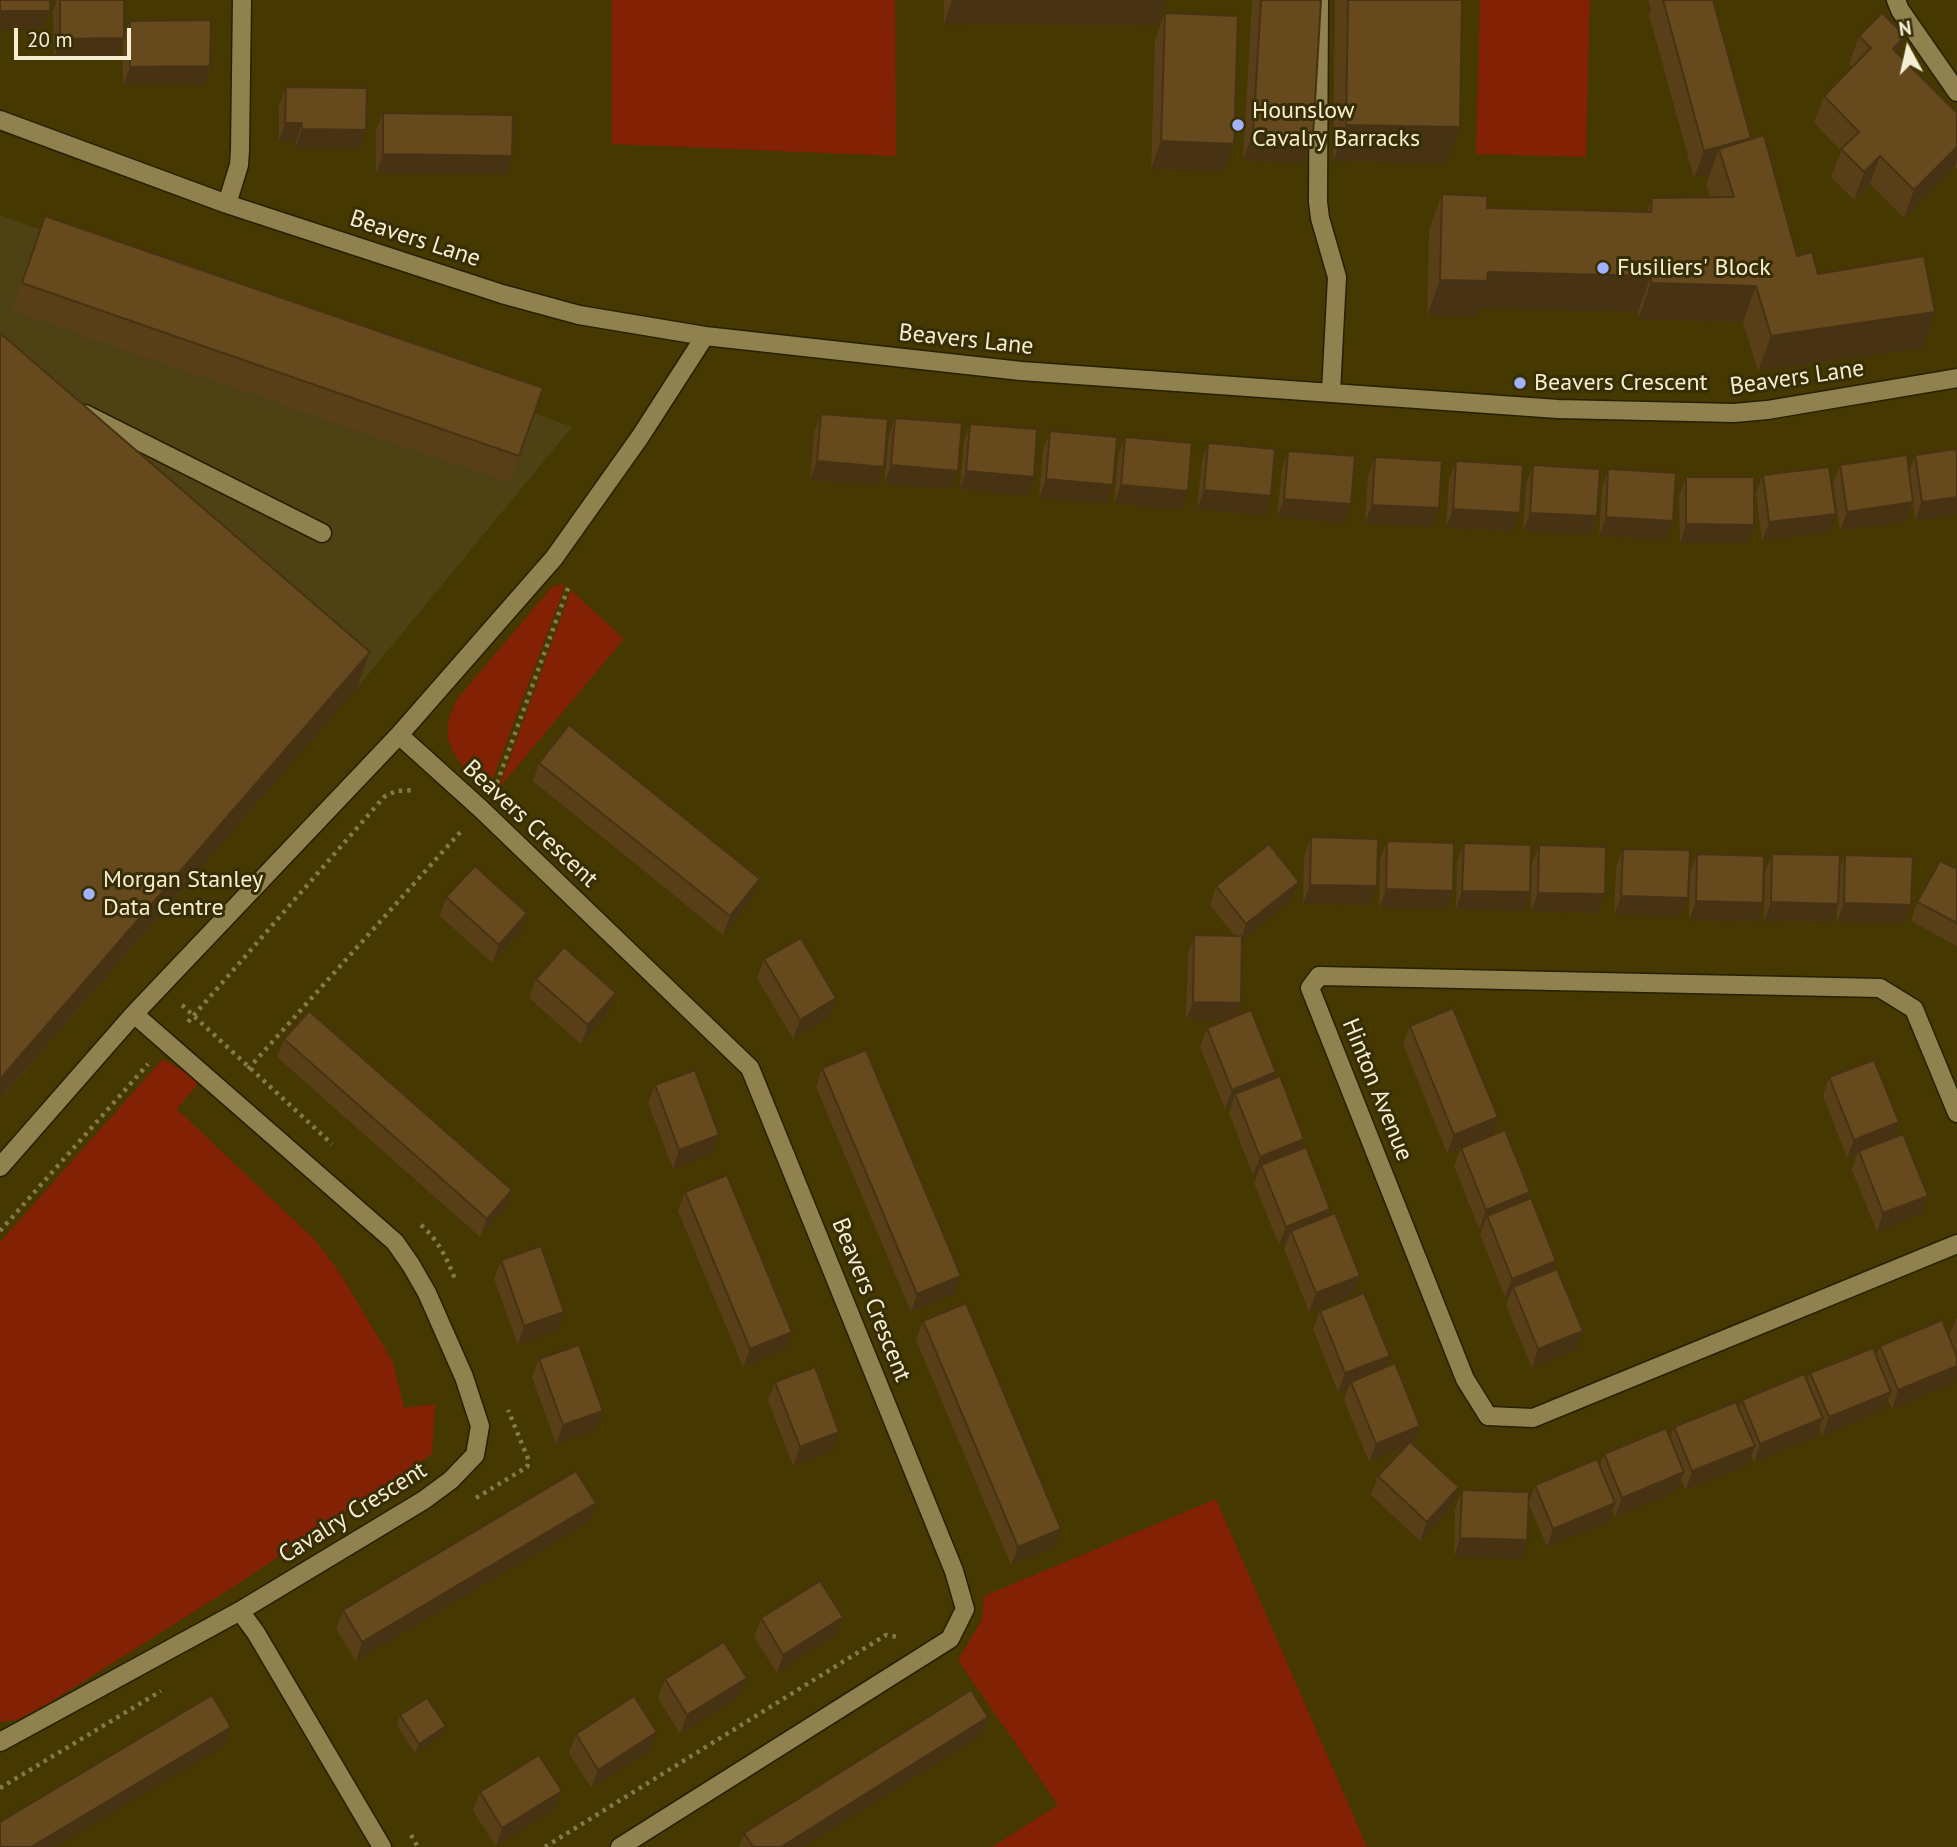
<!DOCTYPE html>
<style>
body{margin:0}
#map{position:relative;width:1957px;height:1847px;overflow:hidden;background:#453800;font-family:"PT Sans",sans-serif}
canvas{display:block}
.north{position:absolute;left:1873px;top:14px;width:70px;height:70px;-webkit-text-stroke:5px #382e05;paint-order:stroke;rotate:352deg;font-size:19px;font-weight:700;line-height:28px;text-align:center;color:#f5eed3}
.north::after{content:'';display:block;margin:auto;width:24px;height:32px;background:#f5eed3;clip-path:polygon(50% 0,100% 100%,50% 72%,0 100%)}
.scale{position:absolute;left:14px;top:28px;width:117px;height:32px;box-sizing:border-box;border:4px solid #f5eed3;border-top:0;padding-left:9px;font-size:21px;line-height:24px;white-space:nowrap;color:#f5eed3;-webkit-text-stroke:5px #382e05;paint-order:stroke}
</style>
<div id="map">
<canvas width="1957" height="1847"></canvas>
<div class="north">N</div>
<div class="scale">20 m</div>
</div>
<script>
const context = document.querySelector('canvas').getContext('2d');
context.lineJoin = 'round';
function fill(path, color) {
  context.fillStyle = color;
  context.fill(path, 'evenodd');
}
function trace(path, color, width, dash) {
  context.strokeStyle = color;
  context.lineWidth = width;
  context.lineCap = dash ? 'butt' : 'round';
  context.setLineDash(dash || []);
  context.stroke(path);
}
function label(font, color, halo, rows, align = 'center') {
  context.font = font + ' "PT Sans",sans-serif';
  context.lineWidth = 6;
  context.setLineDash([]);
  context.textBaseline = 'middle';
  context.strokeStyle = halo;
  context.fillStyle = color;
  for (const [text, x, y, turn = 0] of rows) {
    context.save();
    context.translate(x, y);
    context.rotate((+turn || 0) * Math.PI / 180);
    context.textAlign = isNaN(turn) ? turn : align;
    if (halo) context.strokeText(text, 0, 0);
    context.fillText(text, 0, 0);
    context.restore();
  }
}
fill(new Path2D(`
 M0 215 572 427 357 688 0 1100Z`), '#4e4214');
fill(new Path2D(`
 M612 0H895L896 156 612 144Z
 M1480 0H1590L1586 157 1476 154Z
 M563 583V592L488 791C458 762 433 742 458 698L551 588Z
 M571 590 624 639 499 788Z
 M163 1059 200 1081 177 1109 317 1242 340 1273 393 1362 404 1408 435 1404 432 1454 233 1587 49 1703 19 1719 0 1722V1242Z
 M1216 1499 1367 1847H992L1058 1805 958 1660 982 1620 984 1596Z`), '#832104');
const minor = new Path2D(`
 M1319 0 1318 202 1320 218 1337 277 1331 392
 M1896 0 1900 10 1957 92
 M0 120 227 204 502 294 579 315 705 336 1021 371 1558 409 1734 413 1767 410 1957 378
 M227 204 239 165 240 150 242 0
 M85 414 322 533
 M399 735 481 809 750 1068 954 1571 965 1609 950 1639 620 1847
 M1957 1113 1914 1009 1880 988 1319 976 1310 988 1465 1379 1488 1416 1533 1418 1957 1244
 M0 1167 134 1014 399 735 554 558 640 437 705 336
 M240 1611 256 1633 382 1847
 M0 1742 240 1611 424 1500 451 1480 475 1455 480 1426 464 1377 427 1293 411 1265 395 1242 134 1014`);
trace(minor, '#272005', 21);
trace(new Path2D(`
 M497 783 568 588
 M182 1005 332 1144
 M188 1022 384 797 396 791 415 790
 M248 1069 463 829
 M421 1225C439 1241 446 1257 455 1279
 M0 1231 148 1064
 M476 1498 527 1467 529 1461 508 1410
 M0 1788 161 1691
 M411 1835 418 1847
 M545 1847 886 1635 898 1637`), '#84794c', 4.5, [3.5, 5]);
trace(minor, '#8f824e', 18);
fill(new Path2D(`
 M57 0H124V36L130 21 210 66 204 85H123V41L117 57 54 58 53 11Z
 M944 0H1167L1158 25 944 24Z
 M1252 0H1321L1313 136 1303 164 1243 160Z
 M1335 0H1462L1460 127 1447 163 1333 161Z
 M1648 0H1713L1751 139 1797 256 1818 274 1935 312 1922 348 1758 371 1743 322 1638 319V312L1478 308 1474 317 1427 316 1429 230 1442 194 1487 208 1647 211 1652 198 1710 197 1706 185 1710 174 1694 178 1649 15 1651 10Z
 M1165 13 1234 144 1224 171 1151 169 1155 40Z
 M1859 36 1899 55 1957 113V169L1955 167 1904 218 1870 184 1854 200 1831 177 1841 151 1814 123 1824 96 1852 67 1849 64Z
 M286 87 366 130 359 149 295 148 296 142H279V106Z
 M383 113 512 156 506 174 376 173V131Z
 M45 216 543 388 509 483 12 311Z
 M821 414 884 467 877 485 810 480 814 432Z
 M895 418 951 489 884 484 889 436Z
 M970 424 1034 477 1027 496 960 489 964 442Z
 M1050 431 1106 504 1039 498 1043 450Z
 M1125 437 1181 510 1114 503 1118 456Z
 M1208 443 1265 515 1197 509 1202 461Z
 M1957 449V514L1915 521 1913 504 1907 521 1840 531 1833 483 1840 465 1909 471 1915 455Z
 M1288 451 1345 523 1277 517 1282 469Z
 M1375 457 1439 508 1432 527 1365 523 1368 476Z
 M1456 461 1513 531 1446 528 1449 480Z
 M1533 465 1597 516 1590 535 1523 531 1526 484Z
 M1608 469 1666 540 1599 536 1602 488Z
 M1763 475 1829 532 1762 541 1756 493Z
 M1686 477 1754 525 1747 543H1680L1679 496Z
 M539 763 753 898 723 935 533 781Z
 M1311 837 1377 886 1370 905 1303 903 1304 856Z
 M1387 841 1453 891 1447 909 1379 908 1380 860Z
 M1464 843 1530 892 1523 911 1456 909 1457 862Z
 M1539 845 1605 894 1598 913 1531 911 1532 864Z
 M1623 849 1681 916 1614 915 1616 867Z
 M1697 854 1757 922 1689 920 1690 872Z
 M1772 854 1839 871 1845 855 1911 905 1904 923 1837 922V906L1831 922 1764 921 1765 872Z
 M1957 869V946L1911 921 1917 902Z
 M1299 882 1292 900 1242 940 1241 1003 1237 1016 1276 1072 1274 1079 1304 1139 1301 1149 1330 1209 1328 1216 1360 1276 1354 1294 1309 1312 1284 1249 1286 1243 1279 1245 1254 1183 1258 1174 1253 1175 1229 1113 1231 1107 1225 1109 1200 1047 1207 1028 1224 1021 1186 1020 1188 954 1194 935H1234L1210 905 1216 886Z
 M446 897 520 932 492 963 440 916Z
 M764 959 830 1017 793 1039 757 978Z
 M536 979 609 1012 581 1044 529 998Z
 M1410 1026 1498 1117 1492 1135 1530 1192 1528 1200 1556 1261 1553 1271 1576 1350 1532 1368 1506 1306 1510 1295 1505 1297 1480 1235 1483 1227 1479 1229 1454 1166 1461 1148 1447 1153 1403 1044Z
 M284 1039 512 1190 505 1209 480 1237 277 1057Z
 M822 1068 954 1294 911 1312 816 1087Z
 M1829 1077 1893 1137 1928 1196 1921 1214 1877 1232 1852 1170 1857 1154 1847 1158 1823 1096Z
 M655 1085 712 1153 673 1169 648 1103Z
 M685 1192 785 1350 743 1367 678 1211Z
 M501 1260 558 1330 518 1345 494 1279Z
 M1320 1311 1385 1367 1420 1426 1413 1444 1459 1487 1453 1505 1420 1541 1371 1495 1378 1476 1404 1448 1369 1462 1344 1400 1348 1388 1338 1392 1313 1329Z
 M1956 1319H1957V1374L1954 1383 1892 1409 1888 1400 1884 1410 1822 1436 1819 1428 1816 1437 1754 1462 1751 1456 1748 1465 1686 1490 1681 1479 1677 1491 1615 1517 1613 1511 1609 1522 1547 1547 1529 1504 1527 1540 1521 1559 1454 1557 1455 1509 1462 1490 1529 1502 1535 1485 1600 1465 1604 1454 1670 1438 1674 1427 1739 1408 1742 1400 1807 1381 1810 1373 1876 1356 1880 1346 1949 1337Z
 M923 1321 1055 1547 1011 1565 916 1340Z
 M539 1359 596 1430 556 1444 532 1377Z
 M775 1382 833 1451 793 1466 768 1400Z
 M596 1503 589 1522 356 1661 336 1629 343 1610Z
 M843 1617 836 1635 777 1673 754 1637 761 1618Z
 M747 1678 740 1696 680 1734 658 1698 665 1679Z
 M400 1715 446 1726 443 1735 415 1753 397 1725Z
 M988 1717 982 1735 804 1847H739L744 1833Z
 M657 1732 651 1750 591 1788 569 1753 576 1734Z
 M562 1791 555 1809 496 1846 473 1811 480 1792Z`), '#583f18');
fill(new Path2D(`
 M952 0H1167L1158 25 944 24Z
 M0 11H50L43 29 0 30Z
 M1905 36 1895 64 1893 49Z
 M124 38 117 57 54 58 60 39Z
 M210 66 204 85H123L130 67Z
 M285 123H302L296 142H279Z
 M1346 125 1460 127 1447 163 1333 161Z
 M302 129 366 130 359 149 295 148Z
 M1253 133 1313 136 1303 164 1243 160Z
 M1751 138 1719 149 1710 174 1694 178 1704 151Z
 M1161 141 1234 144 1224 171 1151 169Z
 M1957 147V160L1955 167 1904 218 1914 190Z
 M383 154 512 156 506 174 376 173Z
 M1880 156 1870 184 1854 200 1864 172Z
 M1488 272 1651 276 1638 312 1478 308 1474 317 1427 316 1440 280Z
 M1651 283 1756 286 1743 322 1638 319Z
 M1935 312 1922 348 1758 371 1771 336Z
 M817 461 884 467 877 485 810 480Z
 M891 465 958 471 951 489 884 484Z
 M966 471 1034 477 1027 496 960 489Z
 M1046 479 1113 485 1106 504 1039 498Z
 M1121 485 1188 491 1181 510 1114 503Z
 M1204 490 1271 496 1265 515 1197 509Z
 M1957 497V514L1915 521 1922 502Z
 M1284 499 1351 504 1345 523 1277 517Z
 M1913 502 1907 521 1840 531 1847 512Z
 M1372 505 1439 508 1432 527 1365 523Z
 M1453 509 1520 513 1513 531 1446 528Z
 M1530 513 1597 516 1590 535 1523 531Z
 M1836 514 1829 532 1762 541 1769 522Z
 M1606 517 1673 521 1666 540 1599 536Z
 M1686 524 1754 525 1747 543H1680Z
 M370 652 357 688 0 1099V1079Z
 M760 879 753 898 723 935 730 916Z
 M1299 882 1292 900 1240 942 1246 924Z
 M1310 885 1377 886 1370 905 1303 903Z
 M1386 889 1453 891 1447 909 1379 908Z
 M1462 891 1530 892 1523 911 1456 909Z
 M1538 893 1605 894 1598 913 1531 911Z
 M1621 896 1688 898 1681 916 1614 915Z
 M1696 901 1763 903 1757 922 1689 920Z
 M1771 902 1838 904 1831 922 1764 921Z
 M1844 903 1911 905 1904 923 1837 922Z
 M527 913 520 932 492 963 499 945Z
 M616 993 609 1012 581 1044 588 1025Z
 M836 998 830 1017 793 1039 800 1020Z
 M1193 1002 1241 1003 1235 1021 1186 1020Z
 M1276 1072 1269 1091 1235 1094 1231 1107 1225 1109 1232 1090Z
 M1498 1117 1492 1136 1447 1153 1454 1135Z
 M1899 1122 1892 1141 1859 1151 1857 1154 1847 1158 1854 1140Z
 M719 1135 712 1153 673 1169 679 1150Z
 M1304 1139 1298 1157 1261 1165 1258 1174 1253 1175 1260 1157Z
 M512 1190 505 1209 480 1237 487 1219Z
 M1530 1192 1524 1211 1487 1216 1483 1227 1479 1229 1486 1210Z
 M1928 1196 1921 1214 1877 1232 1883 1213Z
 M1330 1209 1324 1228 1291 1231 1286 1243 1279 1245 1286 1227Z
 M1556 1261 1550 1279 1513 1287 1510 1295 1505 1297 1512 1279Z
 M961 1276 954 1294 911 1312 917 1294Z
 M1360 1276 1354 1294 1309 1312 1316 1293Z
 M564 1312 558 1330 518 1345 524 1326Z
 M1583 1331 1576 1350 1532 1368 1538 1349Z
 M792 1332 785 1350 743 1367 750 1349Z
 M1390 1356 1383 1374 1351 1382 1348 1388 1338 1392 1345 1373Z
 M1957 1366V1374L1954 1383 1892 1409 1898 1390Z
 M1891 1392 1884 1410 1822 1436 1829 1417Z
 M603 1411 596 1430 556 1444 563 1425Z
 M1823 1418 1816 1437 1754 1462 1760 1444Z
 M1420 1426 1413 1444 1369 1462 1376 1444Z
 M839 1432 833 1451 793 1466 800 1447Z
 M1755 1446 1748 1465 1686 1490 1692 1471Z
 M1684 1472 1677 1491 1615 1517 1622 1498Z
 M1459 1487 1453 1505 1420 1541 1427 1522Z
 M596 1503 589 1522 356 1661 362 1642Z
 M1615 1503 1609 1522 1547 1547 1553 1529Z
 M1061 1529 1055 1547 1011 1565 1018 1547Z
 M1460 1538 1527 1540 1521 1559 1454 1557Z
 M843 1617 836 1635 777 1673 783 1655Z
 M747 1678 740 1696 680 1734 687 1715Z
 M988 1717 982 1735 804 1847H781Z
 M446 1726 443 1735 415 1753 419 1744Z
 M231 1727 224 1746 55 1847H31Z
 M657 1732 651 1750 591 1788 598 1770Z
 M562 1791 555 1809 496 1846 502 1828Z`), '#473314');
const building = new Path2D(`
 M0 0H50V11H0Z
 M60 0H124V38L60 39Z
 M1261 0H1321L1313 136 1253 133Z
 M1348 0H1462L1460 127 1346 125Z
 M1663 0H1713L1751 138 1704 151Z
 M1165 13 1238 16 1234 144 1161 141Z
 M1882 13 1905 36 1893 49 1957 113V147L1914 190 1880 156 1864 172 1841 149 1859 132 1824 96 1871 48 1859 36Z
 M211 20 210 66 130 67V21Z
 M286 87 367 88 366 130 302 129V123H285Z
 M383 113 513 115 512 156 383 154Z
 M1764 135 1797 256 1812 252 1818 274 1924 256 1935 312 1771 336 1756 286 1651 283V276L1488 272 1487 281 1440 280 1442 194 1487 196V208L1651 212 1652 198 1734 197 1719 149Z
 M45 216 543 388 519 456 22 283Z
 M0 333 370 652 0 1079Z
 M821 414 888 419 884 467 817 461Z
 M895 418 962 423 958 471 891 465Z
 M970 424 1037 429 1034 477 966 471Z
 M1050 431 1117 437 1113 485 1046 479Z
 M1125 437 1192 443 1188 491 1121 485Z
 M1208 443 1275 449 1271 496 1204 490Z
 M1957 449V497L1922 502 1915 455Z
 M1288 451 1355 456 1351 504 1284 499Z
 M1907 455 1913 502 1847 512 1840 465Z
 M1375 457 1442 461 1439 508 1372 505Z
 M1456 461 1523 465 1520 513 1453 509Z
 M1533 465 1600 469 1597 516 1530 513Z
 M1829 467 1836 514 1769 522 1763 475Z
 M1608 469 1676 473 1673 521 1606 517Z
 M1686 477H1754V525L1686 524Z
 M569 725 760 879 730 916 539 763Z
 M1311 837 1378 839 1377 886 1310 885Z
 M1387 841 1454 843 1453 891 1386 889Z
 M1464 843 1531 845 1530 892 1462 891Z
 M1269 844 1299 882 1246 924 1216 886Z
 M1539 845 1606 847 1605 894 1538 893Z
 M1623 849 1690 850 1688 898 1621 896Z
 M1697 854 1764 856 1763 903 1696 901Z
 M1772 854 1840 855 1838 904 1771 902Z
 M1845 855 1913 857 1911 905 1844 903Z
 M1940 861 1957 869V923L1917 902Z
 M475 866 527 913 499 945 446 897Z
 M1194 935 1242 936 1241 1003 1193 1002Z
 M801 938 836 998 800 1020 764 959Z
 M564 947 616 993 588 1025 536 979Z
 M1453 1008 1498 1117 1454 1135 1410 1026Z
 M1251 1010 1276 1072 1232 1090 1207 1028Z
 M309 1011 512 1190 487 1219 284 1039Z
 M866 1050 961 1276 917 1294 822 1068Z
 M1874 1060 1899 1122 1854 1140 1829 1077Z
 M695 1070 719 1135 679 1150 655 1085Z
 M1280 1076 1304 1139 1260 1157 1235 1094Z
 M1505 1130 1530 1192 1486 1210 1461 1148Z
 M1903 1134 1928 1196 1883 1213 1859 1151Z
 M1306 1147 1330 1209 1286 1227 1261 1165Z
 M727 1175 792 1332 750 1349 685 1192Z
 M1531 1198 1556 1261 1512 1279 1487 1216Z
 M1335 1213 1360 1276 1316 1293 1291 1231Z
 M541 1246 564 1312 524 1326 501 1260Z
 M1557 1269 1583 1331 1538 1349 1513 1287Z
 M1364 1293 1390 1356 1345 1373 1320 1311Z
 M966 1303 1061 1529 1018 1547 923 1321Z
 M1942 1320 1957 1356V1366L1898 1390 1880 1346Z
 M579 1345 603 1411 563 1425 539 1359Z
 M1873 1348 1891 1392 1829 1417 1810 1373Z
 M1395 1363 1420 1426 1376 1444 1351 1382Z
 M815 1367 839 1432 800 1447 775 1382Z
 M1804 1374 1823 1418 1760 1444 1742 1400Z
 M1736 1402 1755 1446 1692 1471 1674 1427Z
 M1666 1428 1684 1472 1622 1498 1604 1454Z
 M1410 1442 1459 1487 1427 1522 1378 1476Z
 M1597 1459 1615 1503 1553 1529 1535 1485Z
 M576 1471 596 1503 362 1642 343 1610Z
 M1462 1490 1529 1492 1527 1540 1460 1538Z
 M820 1581 843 1617 783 1655 761 1618Z
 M724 1642 747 1678 687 1715 665 1679Z
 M971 1690 988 1717 781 1847H753L744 1833Z
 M212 1695 231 1727 31 1847H0V1822Z
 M634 1696 657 1732 598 1770 576 1734Z
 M427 1698 446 1726 419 1744 400 1715Z
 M539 1755 562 1791 502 1828 480 1792Z`);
fill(building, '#66491c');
trace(building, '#473314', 2);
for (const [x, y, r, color] of [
 [1238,125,7,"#a3b2fd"],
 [1603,268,7,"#a3b2fd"],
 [1520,383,7,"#a3b2fd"],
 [89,894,7,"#a3b2fd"]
]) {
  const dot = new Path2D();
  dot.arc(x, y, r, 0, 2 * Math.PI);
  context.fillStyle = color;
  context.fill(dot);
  trace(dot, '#382e05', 2.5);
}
label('24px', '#f5eed3', '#382e05', [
 ["Hounslow",1252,111],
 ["Cavalry Barracks",1252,139],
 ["Fusiliers' Block",1617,268],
 ["Beavers Crescent",1534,383],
 ["Morgan Stanley",103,880],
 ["Data Centre",103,908]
], 'left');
label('24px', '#f5eed3', '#382e05', [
 ["Beavers Lane",415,239,18],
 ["Beavers Lane",966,340,6],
 ["Beavers Lane",1797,378,-8],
 ["Beavers Crescent",530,824,43],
 ["Hinton Avenue",1377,1090,68],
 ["Beavers Crescent",871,1300,68],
 ["Cavalry Crescent",353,1513,-32]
]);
</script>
